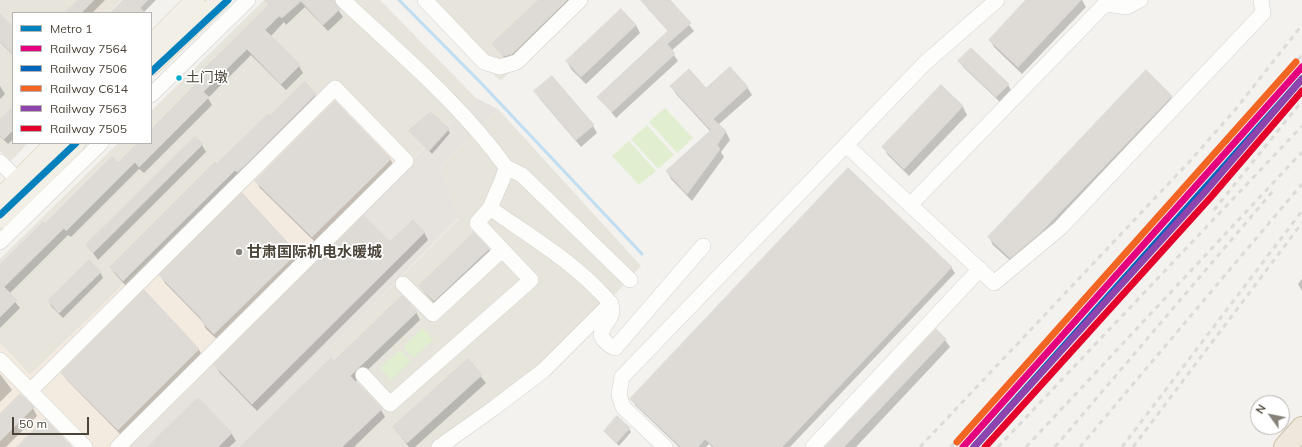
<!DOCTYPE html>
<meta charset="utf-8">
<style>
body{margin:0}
#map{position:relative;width:1302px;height:447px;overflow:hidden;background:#f4f2ee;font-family:Mulish,sans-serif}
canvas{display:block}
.legend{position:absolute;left:12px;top:12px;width:140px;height:132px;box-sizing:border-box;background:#fff;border:1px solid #b7b4b0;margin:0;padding:5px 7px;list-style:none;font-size:12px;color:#4b4439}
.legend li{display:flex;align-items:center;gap:8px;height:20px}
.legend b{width:20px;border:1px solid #b7b4b0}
.north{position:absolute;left:1250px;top:395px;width:40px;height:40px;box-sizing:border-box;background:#fff;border:1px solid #b7b4b0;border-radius:50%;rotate:303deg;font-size:11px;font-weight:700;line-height:16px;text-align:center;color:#4b4439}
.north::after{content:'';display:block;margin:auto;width:14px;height:18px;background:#868178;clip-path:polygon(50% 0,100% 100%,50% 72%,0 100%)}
.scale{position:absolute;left:12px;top:417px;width:77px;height:18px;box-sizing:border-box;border:2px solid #4b4439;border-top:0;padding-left:5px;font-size:12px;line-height:14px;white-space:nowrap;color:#4b4439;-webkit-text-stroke:3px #fff;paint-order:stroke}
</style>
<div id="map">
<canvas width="1302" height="447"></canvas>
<ul class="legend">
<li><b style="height:5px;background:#0080bc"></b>Metro 1</li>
<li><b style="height:5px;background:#e5007d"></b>Railway 7564</li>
<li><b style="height:5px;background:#0065bd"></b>Railway 7506</li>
<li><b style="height:5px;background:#f26522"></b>Railway C614</li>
<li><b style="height:5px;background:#8e44ad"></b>Railway 7563</li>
<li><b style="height:5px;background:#e4002b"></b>Railway 7505</li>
</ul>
<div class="north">N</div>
<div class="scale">50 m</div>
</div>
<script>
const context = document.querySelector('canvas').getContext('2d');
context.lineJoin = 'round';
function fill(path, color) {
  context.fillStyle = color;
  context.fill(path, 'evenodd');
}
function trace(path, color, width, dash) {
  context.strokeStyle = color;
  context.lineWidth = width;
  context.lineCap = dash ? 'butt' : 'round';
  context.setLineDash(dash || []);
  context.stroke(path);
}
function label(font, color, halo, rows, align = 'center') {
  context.font = font + ' Mulish,"Noto Sans SC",sans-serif';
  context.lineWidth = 3.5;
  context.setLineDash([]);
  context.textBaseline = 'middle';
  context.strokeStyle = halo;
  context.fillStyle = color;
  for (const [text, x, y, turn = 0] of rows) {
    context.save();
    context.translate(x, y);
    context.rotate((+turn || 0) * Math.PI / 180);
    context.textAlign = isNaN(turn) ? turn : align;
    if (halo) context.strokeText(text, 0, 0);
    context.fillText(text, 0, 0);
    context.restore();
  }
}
fill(new Path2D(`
 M0 0H65L78 13H13V143H28L11 161 0 151Z
 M264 0H380L476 98 412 160 334 81 30 375 0 343V259L118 143H151V111Z
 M429 0H589L500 81Z
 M498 109 641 266 559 355 437 447H353L388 415 329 349 458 219 440 168Z`), '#e7e4dc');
fill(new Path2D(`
 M334 81 412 160 120 447H0V343L30 375Z`), '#f3ebdf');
fill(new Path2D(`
 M476 98 498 109 440 168 458 218 329 349 388 415 353 447H120Z`), '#e6e2de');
fill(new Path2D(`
 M65 0H121L108 13H78Z`), '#eae5da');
fill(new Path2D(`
 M665 108 693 138 677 153 649 122Z
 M647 125 674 155 658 169 631 139Z
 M629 141 656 171 639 185 612 156Z
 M423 328 433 340 413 358 403 347Z
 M400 350 411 361 391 380 380 368Z`), '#e1eecf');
fill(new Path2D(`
 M79 0H105L92 13H66Z
 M124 0H156L143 13H112Z
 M268 0H331L343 17 328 31 305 7 286 25 284 22 270 37 299 66 303 73 286 90 251 55 208 98 212 105 144 173 139 169 71 237 68 235 9 294 20 308 0 328V266L45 225 118 164 139 143H151V131L204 79 201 74 269 6Z
 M540 0H581L509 64 494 44Z
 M645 0H669L694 31 671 51 678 61 616 118 599 97 669 32 648 9 644 2Z
 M1027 0H1082L1086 7 1022 74 994 47 990 40Z
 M621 10 636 25 640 33 586 84 571 69 567 61Z
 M0 15 13 29V55L0 42Z
 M960 61 1008 85 1011 90 1000 102 963 67Z
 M1146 71 1171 97 1176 104 1015 265 993 245 989 237Z
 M304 84 315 95 320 102 128 288 116 275 111 268Z
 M0 86 5 94 0 99Z
 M672 86 706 90 747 87 752 95 718 125 726 132 730 140 721 152 724 157 692 201 671 179 667 171 711 132 676 94Z
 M941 86 963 107 967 115 909 176 888 155 883 147Z
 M536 91 593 126 597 133 581 147 540 99Z
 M13 109V139L8 144 0 136V122Z
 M418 123 448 130 450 133 432 154 410 131Z
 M202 145 206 152 98 260 87 245Z
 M390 159 395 167 317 244 260 188 256 181Z
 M424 232 428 240 257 411 220 373 215 365 390 244Z
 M474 234 489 250 493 257 439 308 425 293 420 286Z
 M296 253 300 261 219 341 206 329 202 321 165 283 160 275Z
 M951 267 955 273 790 447H712L709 444 706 447H679L635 405 632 399Z
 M100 272 103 278 63 318 52 307 49 302Z
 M1302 279V291L1298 284Z
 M416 312 420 320 355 382 381 410 385 417 354 447H240L334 362Z
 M179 330 199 350 203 357 123 437 67 380 63 373Z
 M936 331 945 340 950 347 856 447H826Z
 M468 361 486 383 415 447H409L394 427Z
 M0 374 12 390 0 402Z
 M20 395 33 408 37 416 6 447H0V416Z
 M629 429 631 432 619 446 605 431Z
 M231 433 236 441 229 447H149Z`), '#0003');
trace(new Path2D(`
 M399 0 482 84 642 254`), '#c0ddf1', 3);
const building = new Path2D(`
 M78 0H94L81 13H65Z
 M123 0H148L140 8 145 13H110Z
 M265 0H333L340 9 323 25 301 1 282 18 279 16 265 30 300 65 281 84 247 49 203 92 209 97 139 167 135 162 66 231 64 228 4 287 17 300 0 317V265L43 222 45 224 112 157 118 163 138 143H151V130L203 77 200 73 269 5Z
 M539 0H567L512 54 504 56 492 44Z
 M641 0H670L691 23 667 44 675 54 612 112 597 97 668 31Z
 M1026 0H1081L1018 67 989 40Z
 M621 9 636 25 581 77 566 61Z
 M0 14 13 27V54L0 41Z
 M971 48 1009 84 996 97 958 61Z
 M730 67 748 87 713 119 726 131 717 145 720 149 687 194 666 171 711 130 670 86 689 69 706 88Z
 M1146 70 1172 96 1041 232 1010 258 988 237Z
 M552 76 594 125 576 140 534 91Z
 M305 82 316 94 242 168 237 172 235 170 123 281 110 267 215 162 217 164 268 114 270 116Z
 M941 85 963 106 904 169 882 147Z
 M335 101 391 159 312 237 255 181Z
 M13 107V130L4 139 0 135V120Z
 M431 112 449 129 429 151 409 131Z
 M195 137 203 144 93 253 86 245Z
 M848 168 952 267 782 447H714L705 439 698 447H681L630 399Z
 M242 193 297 253 214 334 201 321 202 319 159 275Z
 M364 216 390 242 413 220 425 232 252 404 214 365Z
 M474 233 489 249 434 301 419 286Z
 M89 260 101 272 59 313 48 301Z
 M144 290 199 349 118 430 61 373Z
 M402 296 417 312 350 376 382 409 342 447H240L331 358 334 361Z
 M936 329 946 339 844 447H825Z
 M468 359 482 375 407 443 393 427Z
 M20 394 34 407 0 441V414Z
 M198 398 232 433 218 447H148Z
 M617 416 630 428 616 443 604 431Z
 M45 419 72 447H17Z`);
fill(building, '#dedbd6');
trace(building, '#dcd9d4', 1);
const minor = new Path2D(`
 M343 0C399 53 461 104 506 167L503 178 490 208C529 236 571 260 604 296 609 301 612 304 612 312 611 322 594 332 605 341 608 344 611 347 615 348L703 246
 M425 0 484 62 500 67 517 62 580 0
 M1105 4 1127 7 1140 0
 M151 95 248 0
 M846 145 994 283 1060 228 1263 13 1261 0
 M0 162 18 180
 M506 167 522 175 630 280
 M910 205 1109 0
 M0 242 101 143
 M403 284 433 314 502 250
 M0 360 85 447
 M363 375 390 404 531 280 477 223 490 208
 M30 391 335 88 406 161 118 447
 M439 447 494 408 544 370 611 303
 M665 447 623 407 619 395 622 377 925 63 997 0
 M813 447 980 269`);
const major = new Path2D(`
 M151 45 195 0
 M151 66 220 0
 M0 198 55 143
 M0 219 76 143`);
const highway = new Path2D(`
 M1285 447 1302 428`);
trace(minor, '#d2d0cb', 16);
trace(major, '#d6cebb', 20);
trace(highway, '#ccbfa9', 24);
trace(minor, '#fdfdfc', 15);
trace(major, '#f2efe6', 19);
trace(highway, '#ede8db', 22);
trace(new Path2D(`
 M1214 210 1302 101
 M920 447 1189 162 1235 110 1302 25
 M951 447 1261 104 1302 55
 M998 447 1302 126
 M1026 447 1302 152
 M1055 447 1273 191
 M1080 447 1302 184
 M1122 447 1302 211
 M1133 447 1302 223`), '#dbdbda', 3, [5, 5]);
trace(new Path2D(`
 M963 447 1302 67`), '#e5007d', 7);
trace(new Path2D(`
 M974 447 1302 79`), '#0065bd', 7);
trace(new Path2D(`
 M957 442 1296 62`), '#f26522', 7);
trace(new Path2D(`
 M974 447 1205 192 1302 79`), '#8e44ad', 7);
trace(new Path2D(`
 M985 447 1211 197 1302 91`), '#e4002b', 7);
trace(new Path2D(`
 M151 72 228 0
 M0 215 76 143`), '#0080bc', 7);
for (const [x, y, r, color] of [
 [179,78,3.5,"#00a9ce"],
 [239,252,4,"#868178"]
]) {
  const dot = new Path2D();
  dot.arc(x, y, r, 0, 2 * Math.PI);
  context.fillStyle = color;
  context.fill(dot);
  trace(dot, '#fff', 1.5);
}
label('14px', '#4b4439', '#fff', [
 ["土门墩",186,78]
], 'left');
label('bold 15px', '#4b4439', '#fff', [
 ["甘肃国际机电水暖城",247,252]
], 'left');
</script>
